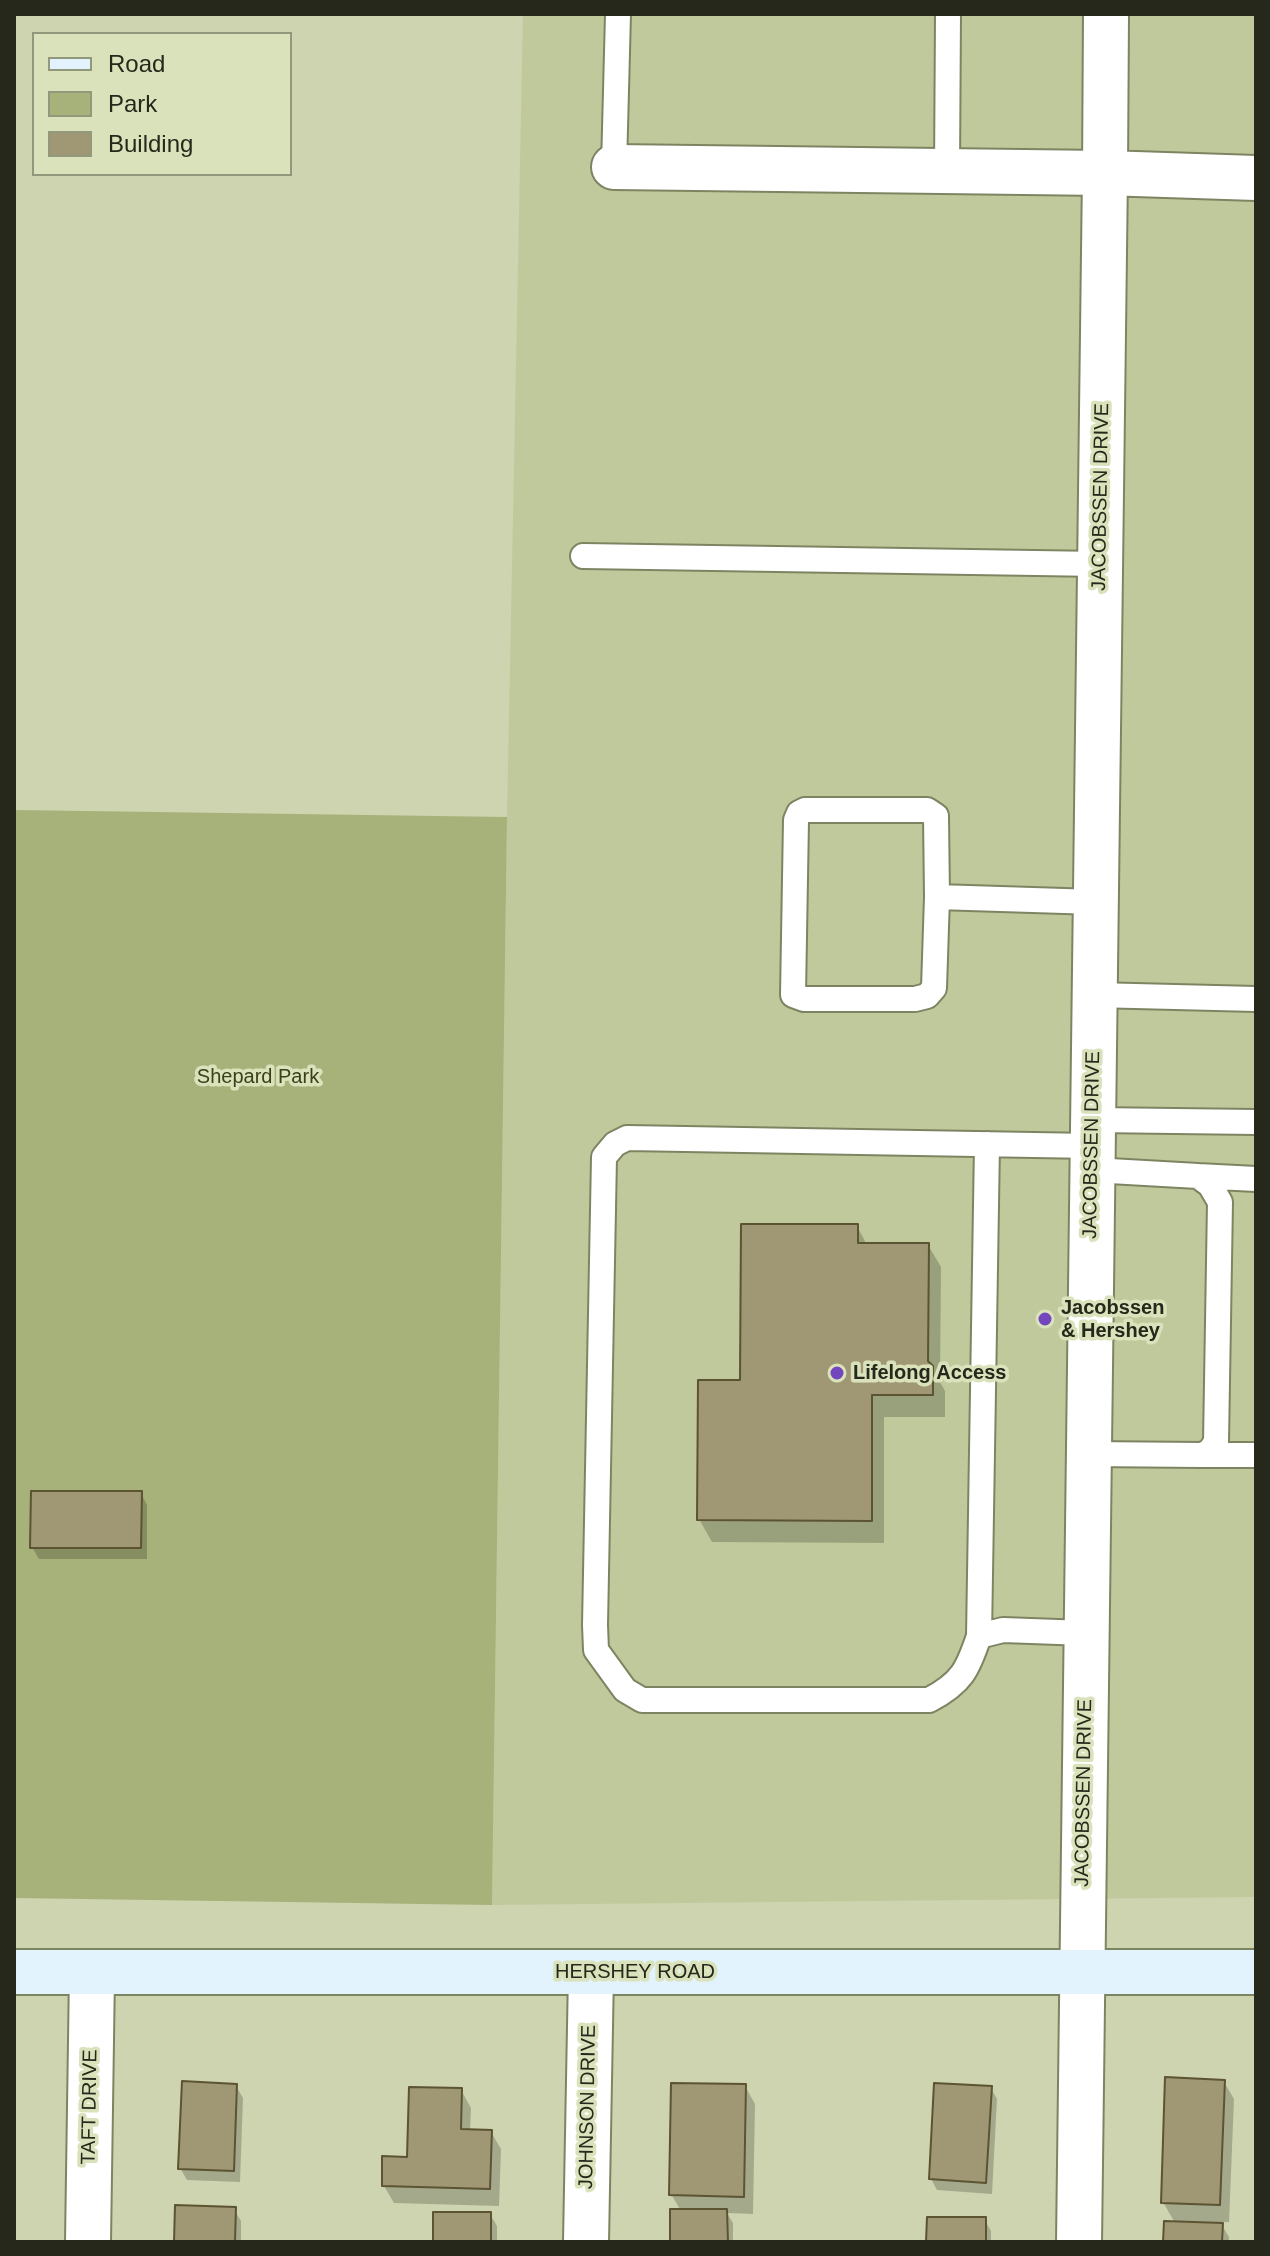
<!DOCTYPE html>
<style>
body{margin:0}
#map{position:relative;width:1270px;height:2256px;overflow:hidden;background:#cdd4af;font-family:Helvetica,sans-serif}
canvas{display:block}
.frame{position:absolute;inset:0;border:16px solid #25281a;pointer-events:none}
.legend{position:absolute;left:32px;top:32px;width:260px;height:144px;box-sizing:border-box;background:#dae2bc;border:2px solid #92987b;margin:0;padding:10px 14px;list-style:none;font-size:24px;color:#25281a}
.legend li{display:flex;align-items:center;gap:16px;height:40px}
.legend b{width:40px;border:2px solid #92987b}
</style>
<div id="map">
<canvas width="1270" height="2256"></canvas>
<div class="frame"></div>
<ul class="legend">
<li><b style="height:10px;background:#e2f3fe"></b>Road</li>
<li><b style="height:22px;background:#a7b17a"></b>Park</li>
<li><b style="height:22px;background:#a09874"></b>Building</li>
</ul>
</div>
<script>
const context = document.querySelector('canvas').getContext('2d');
context.lineJoin = 'round';
function fill(path, color) {
  context.fillStyle = color;
  context.fill(path, 'evenodd');
}
function trace(path, color, width, dash) {
  context.strokeStyle = color;
  context.lineWidth = width;
  context.lineCap = dash ? 'butt' : 'round';
  context.setLineDash(dash || []);
  context.stroke(path);
}
function label(font, color, halo, rows, align = 'center') {
  context.font = font + ' Helvetica,sans-serif';
  context.lineWidth = 7;
  context.setLineDash([]);
  context.textBaseline = 'middle';
  context.strokeStyle = halo;
  context.fillStyle = color;
  for (const [text, x, y, turn = 0] of rows) {
    context.save();
    context.translate(x, y);
    context.rotate((+turn || 0) * Math.PI / 180);
    context.textAlign = isNaN(turn) ? turn : align;
    if (halo) context.strokeText(text, 0, 0);
    context.fillText(text, 0, 0);
    context.restore();
  }
}
fill(new Path2D(`
 M523 14H1256V1897L492 1905 507 817Z`), '#c0c99c');
fill(new Path2D(`
 M14 810 507 817 492 1905 14 1898Z`), '#a7b17a');
fill(new Path2D(`
 M857 1226 867 1245H928L941 1267 940 1382 945 1391V1417H884V1543L712 1542 699 1519 742 1382Z
 M141 1493 147 1505V1559H39L32 1547Z
 M1224 2082 1234 2099 1229 2222H1220L1229 2237V2242H1165L1175 2223 1163 2202Z
 M236 2086 243 2098 240 2182 187 2180 180 2168Z
 M745 2086 755 2104 753 2214 727 2213 733 2223V2242H672L681 2211 671 2194Z
 M991 2088 997 2099 992 2194 937 2190 931 2179Z
 M461 2090 471 2108 470 2131 491 2132 501 2149 499 2206 394 2203 384 2186 409 2159Z
 M234 2209 241 2221V2242H176Z
 M490 2214 497 2226V2242H435Z
 M984 2219 991 2231V2242H928Z`), '#0003');
const building = new Path2D(`
 M741 1224H858V1243H929L928 1361 933 1366V1395H872V1521L697 1520 698 1380H740Z
 M31 1491H142L141 1548H30Z
 M1165 2077 1225 2080 1220 2205 1161 2203Z
 M182 2081 237 2084 234 2171 178 2169Z
 M671 2083 746 2084 744 2197 669 2195Z
 M934 2083 992 2086 986 2183 929 2179Z
 M409 2087 462 2088 461 2129 492 2130 490 2189 382 2186V2156L407 2157Z
 M175 2205 236 2207 235 2242H174Z
 M670 2209H727L728 2242H670Z
 M433 2212H491V2242H433Z
 M927 2217H986V2242H926Z
 M1164 2221 1223 2223 1222 2242H1163Z`);
fill(building, '#a09874');
trace(building, '#5b5332', 2);
const service = new Path2D(`
 M614 167 618 14
 M947 171 948 14
 M583 556 1100 564
 M937 897 936 816 927 810H805L799 813 796 820 793 995 804 999H915L927 996 934 988 937 897 1096 902
 M1094 995 1256 999
 M1093 1120 1256 1122
 M1198 1176 1256 1179
 M1088 1454 1202 1455 1210 1451 1216 1442 1220 1202 1210 1185 1198 1176 1092 1170
 M1202 1455H1256
 M1086 1633 1003 1630 979 1636C968 1669 962 1683 929 1700H642L625 1690 596 1650 595 1625 604 1157 615 1144 627 1138 1092 1146
 M979 1636 987 1144`);
const minor = new Path2D(`
 M614 167 1105 173 1106 14
 M88 2242 92 1973
 M586 2242 591 1973
 M1079 2242 1105 173 1256 178`);
const secondary = new Path2D(`
 M14 1972H1256`);
trace(service, '#7d8462', 28);
trace(minor, '#7d8462', 48);
trace(secondary, '#7d8462', 48);
trace(service, '#fff', 24);
trace(minor, '#fff', 44);
trace(secondary, '#e2f3fe', 44);
for (const [x, y, r, color] of [
 [1045,1319,8,"#7446be"],
 [837,1373,8,"#7446be"]
]) {
  const dot = new Path2D();
  dot.arc(x, y, r, 0, 2 * Math.PI);
  context.fillStyle = color;
  context.fill(dot);
  trace(dot, '#dae2bc', 3);
}
label('20px', '#25281a', '#dae2bc', [
 ["JACOBSSEN DRIVE",1101,497,-89],
 ["JACOBSSEN DRIVE",1092,1145,-89],
 ["JACOBSSEN DRIVE",1084,1793,-89],
 ["HERSHEY ROAD",635,1972],
 ["TAFT DRIVE",90,2107,-89],
 ["JOHNSON DRIVE",588,2107,-89]
]);
label('20px', '#3a4019', '#dae2bc', [
 ["Shepard Park",258,1077]
]);
label('bold 20px', '#25281a', '#dae2bc', [
 ["Jacobssen",1061,1308],
 ["& Hershey",1061,1331],
 ["Lifelong Access",853,1373]
], 'left');
</script>
